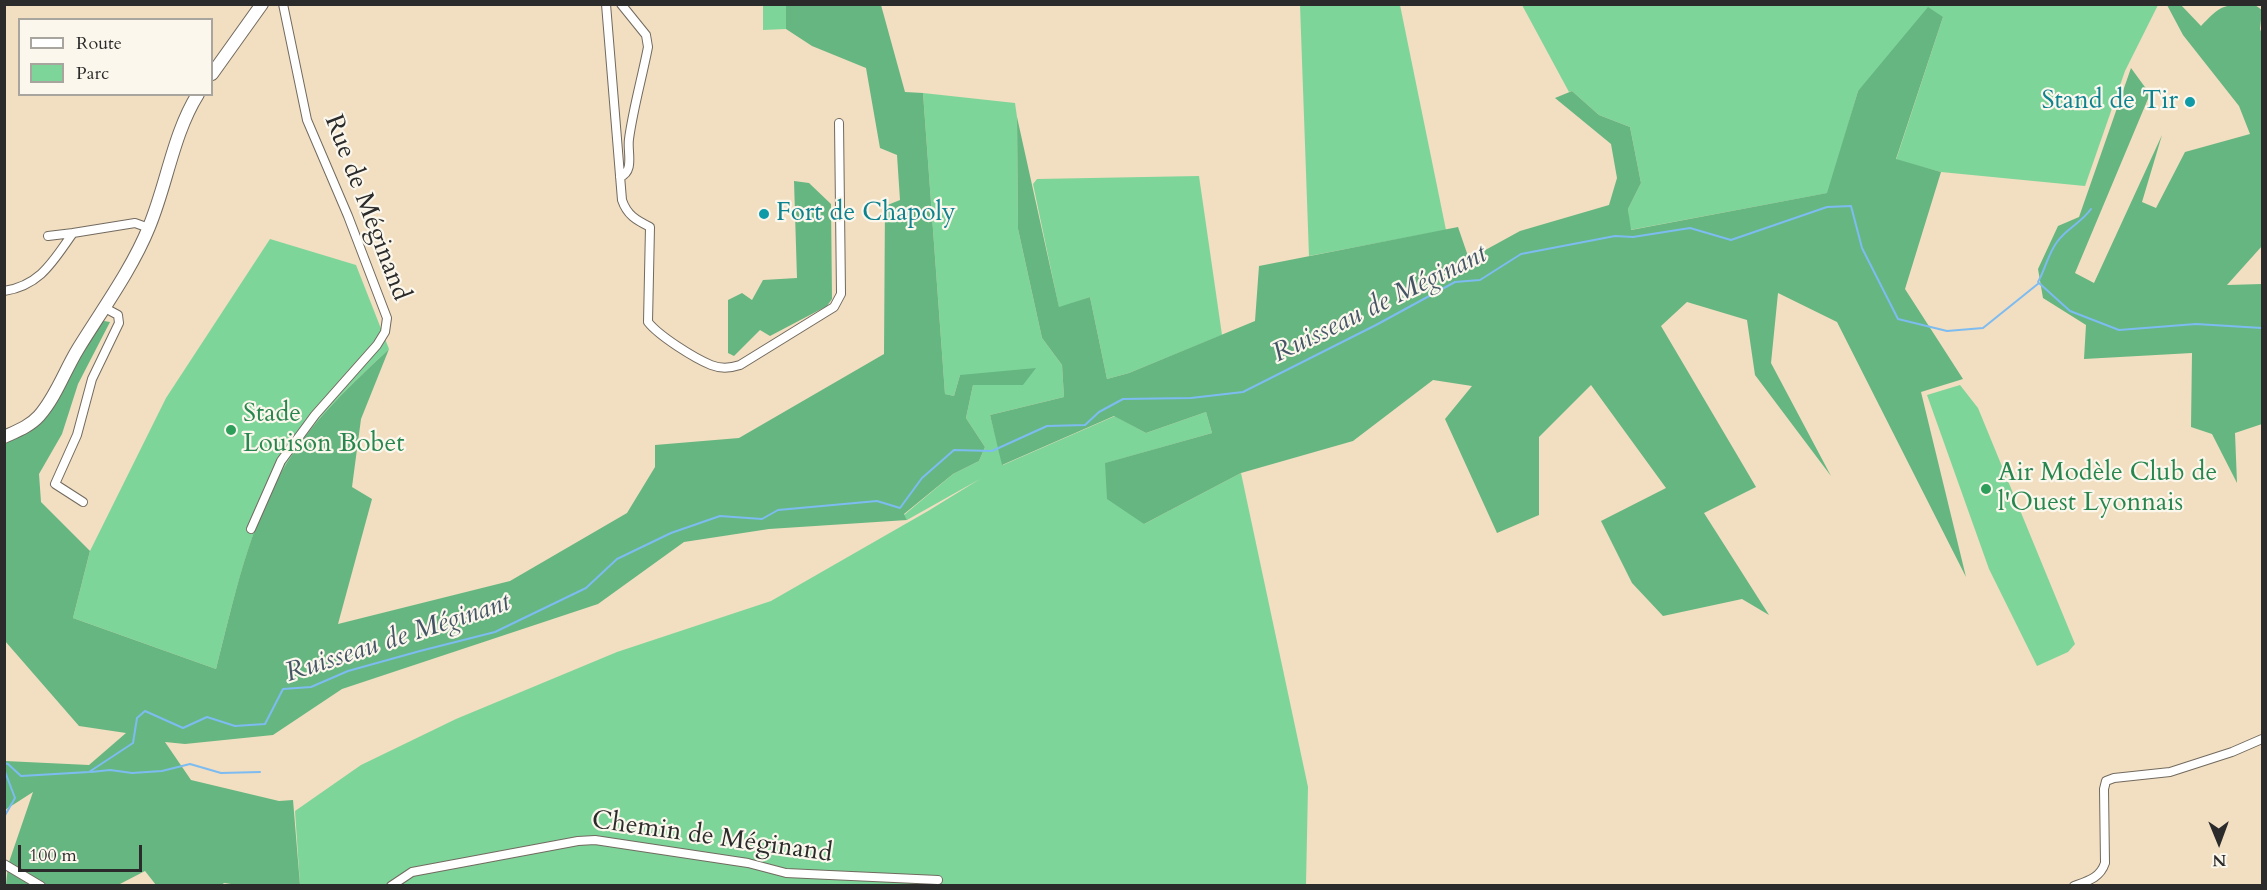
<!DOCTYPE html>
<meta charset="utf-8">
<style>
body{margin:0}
#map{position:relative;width:2267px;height:890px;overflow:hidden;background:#f2dec0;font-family:Cardo,serif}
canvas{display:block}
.frame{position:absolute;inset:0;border:6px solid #2b2b2b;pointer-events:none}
.legend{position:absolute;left:18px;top:18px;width:195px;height:78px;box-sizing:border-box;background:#fbf7ec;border:2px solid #a8a59f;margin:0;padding:8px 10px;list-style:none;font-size:18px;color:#2b2b2b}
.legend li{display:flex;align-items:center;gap:12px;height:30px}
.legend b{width:30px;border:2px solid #a8a59f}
.north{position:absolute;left:2189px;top:812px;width:60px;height:60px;-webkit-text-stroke:4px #fbf7ec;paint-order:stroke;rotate:179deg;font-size:16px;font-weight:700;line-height:24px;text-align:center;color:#2b2b2b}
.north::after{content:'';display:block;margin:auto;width:21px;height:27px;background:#2b2b2b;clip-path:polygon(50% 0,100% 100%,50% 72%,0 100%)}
.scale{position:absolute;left:18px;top:845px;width:124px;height:27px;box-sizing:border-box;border:3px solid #2b2b2b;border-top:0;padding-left:8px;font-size:18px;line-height:21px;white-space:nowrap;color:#2b2b2b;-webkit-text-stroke:4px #fbf7ec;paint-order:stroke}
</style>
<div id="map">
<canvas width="2267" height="890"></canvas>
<div class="frame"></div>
<ul class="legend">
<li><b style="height:8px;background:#fff"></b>Route</li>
<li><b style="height:16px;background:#7ed59a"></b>Parc</li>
</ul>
<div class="north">N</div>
<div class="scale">100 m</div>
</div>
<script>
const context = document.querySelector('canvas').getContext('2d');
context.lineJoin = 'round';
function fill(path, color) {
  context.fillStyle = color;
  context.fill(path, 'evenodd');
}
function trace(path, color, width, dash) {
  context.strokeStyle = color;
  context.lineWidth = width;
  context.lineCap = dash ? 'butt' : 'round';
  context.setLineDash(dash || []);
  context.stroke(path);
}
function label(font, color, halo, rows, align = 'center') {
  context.font = font + ' Cardo,serif';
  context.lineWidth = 4.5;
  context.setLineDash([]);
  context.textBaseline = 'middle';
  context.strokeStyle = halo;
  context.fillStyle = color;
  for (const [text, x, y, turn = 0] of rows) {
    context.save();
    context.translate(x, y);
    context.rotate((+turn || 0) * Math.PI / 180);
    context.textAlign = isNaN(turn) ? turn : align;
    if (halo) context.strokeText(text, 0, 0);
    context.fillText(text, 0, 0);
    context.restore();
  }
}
fill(new Path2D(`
 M763 5H786V29L763 30Z
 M1300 5H1400L1446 230 1309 256Z
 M1522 5H2158L2125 71 2085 186 1941 172 1896 160 1943 17 1858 91 1828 193 1630 230 1628 209 1641 183 1630 127 1599 115 1572 91 1569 92Z
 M923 93 1015 103 1017 117 1018 229 1042 338 1062 365 1064 397 990 415 1003 465 1115 416 1146 433 1206 412 1212 433 1106 463 1144 524 1241 473 1308 787 1306 885H300L295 811 361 765 456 719 617 652 771 601 928 511 980 479 907 520 904 515 953 474 979 461 985 447 966 418 973 385H1022L960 375 954 396 945 394Z
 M1199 176 1222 335 1129 373 1107 379 1090 297 1059 308 1033 184 1037 179Z
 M270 239 356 265 389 349C353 383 314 419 288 461 249 524 234 599 216 669L73 618 90 551 166 398Z
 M1960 385 1978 408 2075 644 2068 652 2037 666 1989 569 1927 395Z`), '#7ed59a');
fill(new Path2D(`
 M786 5H881L905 92 923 93 945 394 954 396 960 375 1036 368 1023 385H973L966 418 985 447 979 461 953 474 904 514 907 520 769 529 684 542 598 604 342 689 273 735 185 744 165 742 191 780 279 801 293 800 300 885 245 886 224 883 220 886 156 885 145 871 118 885H6L8 865 33 792 5 810V761L89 765 126 733 79 726 5 641 4 445 44 416 98 320 110 322 78 384 62 434 39 474 41 502 90 551 73 618 216 669C234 599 249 523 288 461 314 419 353 383 389 349L361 419 352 487 372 499 338 624 510 581 627 513 655 467V445L739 438 884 354 885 206 900 200 897 155 880 148 866 68 812 46 786 29Z
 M2255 5 2262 10 2260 29 2262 34V246L2227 285 2262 284V424L2235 433 2237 483 2212 434 2191 427 2192 353 2084 359 2086 325 2043 298 2038 269 2058 226 2079 217 2131 68 2150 94 2075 273 2094 283 2162 135 2142 202 2156 208 2185 152 2250 134 2239 106 2183 35 2167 5H2181L2201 26C2222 4 2224 4 2255 5Z
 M1928 7 1943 17 1896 159 1941 172 1905 289 1963 379 1921 392 1966 577 1837 322 1778 293 1771 363 1831 476 1755 375 1747 320 1687 302 1661 326 1756 487 1704 513 1769 615 1742 599 1663 616 1632 583 1601 521 1666 488 1591 385 1539 437V515L1497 533 1445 419 1472 386 1433 380 1353 441 1241 473 1144 524 1107 499 1105 463 1212 433 1206 412 1146 433 1114 416 1002 465 990 415 1064 397 1062 365 1042 338 1018 229 1017 117 1059 307 1090 297 1107 379 1129 373 1255 321 1259 266 1458 227 1469 259 1520 231 1609 205 1617 178 1611 144 1555 98 1572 91 1599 115 1630 127 1641 183 1628 209 1631 230 1827 193 1858 91Z
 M794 181 809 183 831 204 832 299 827 306 770 336 760 330 734 356 728 353V300L742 293 752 300 763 280 797 278Z`), '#66b682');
trace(new Path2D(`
 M2038 282C2045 270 2048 254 2057 242 2067 228 2080 224 2091 209
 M4 763 8 764 21 776 89 772 133 743 137 718 145 711 183 728 207 717 235 726 265 724 283 689 311 687 348 671 420 651 495 632 586 588 617 559 671 533 720 516 762 519 778 510 877 501 900 508 922 478 954 450 992 451 1047 426 1085 425 1099 412 1123 399 1191 398 1243 392 1376 325 1455 282 1480 280 1521 254 1615 236 1633 237 1690 228 1731 240 1827 207 1851 206 1862 248 1898 319 1947 331 1983 328 2039 283 2070 311 2119 330 2196 324 2262 328
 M4 769 15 798 4 817
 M91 772 110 770 132 773 162 771 190 764 221 773 260 772
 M4 883 7 886`), '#7dbcf1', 2);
const street = new Path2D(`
 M606 4 622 200C627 215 636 220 650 227L648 322C659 336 694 358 711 365 721 369 731 368 740 365L834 307 841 294 839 123
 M620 177C635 171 627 152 629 139 633 109 642 78 648 47L646 35 621 4
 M48 236 73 233
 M4 291C41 285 53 261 73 233L135 223 149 228
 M83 502 55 484 77 435 92 379 119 323 118 315 105 308
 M251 529 281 461 315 415 377 345 385 332 387 318 348 216 307 120 283 4
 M4 864 41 886
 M391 886 412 872 578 841 595 840 748 863 786 873 938 880
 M2074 886C2088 881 2100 878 2105 863L2104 789 2106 781 2114 778 2170 772 2232 752 2262 739`);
const secondary = new Path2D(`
 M212 74 262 4
 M4 437C17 431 30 426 39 416 56 397 65 370 78 349 102 310 132 269 149 227 167 184 173 134 198 94`);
trace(street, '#716a5f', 10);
trace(secondary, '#716a5f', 14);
trace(street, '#fff', 8);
trace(secondary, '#fff', 12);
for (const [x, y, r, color] of [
 [2190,102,6,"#0f9aa8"],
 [764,214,6,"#0f9aa8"],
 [231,430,6,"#2e9e5b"],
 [1986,489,6,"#2e9e5b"]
]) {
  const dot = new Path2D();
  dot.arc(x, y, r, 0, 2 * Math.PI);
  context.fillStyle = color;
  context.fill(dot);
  trace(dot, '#fbf7ec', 2);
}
label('26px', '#0d838f', '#fbf7ec', [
 ["Stand de Tir",2178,102],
 ["Fort de Chapoly",776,214,"left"]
], 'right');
label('26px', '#2b2b2b', '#fbf7ec', [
 ["Rue de Méginand",366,208,69],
 ["Chemin de Méginand",712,838,8]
]);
label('26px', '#27864d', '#fbf7ec', [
 ["Stade",243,415],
 ["Louison Bobet",243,445],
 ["Air Modèle Club de",1998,474],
 ["l'Ouest Lyonnais",1998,504]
], 'left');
label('italic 27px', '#445666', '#fbf7ec', [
 ["Ruisseau de Méginant",1380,305,-26],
 ["Ruisseau de Méginant",398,639,-18]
]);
</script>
